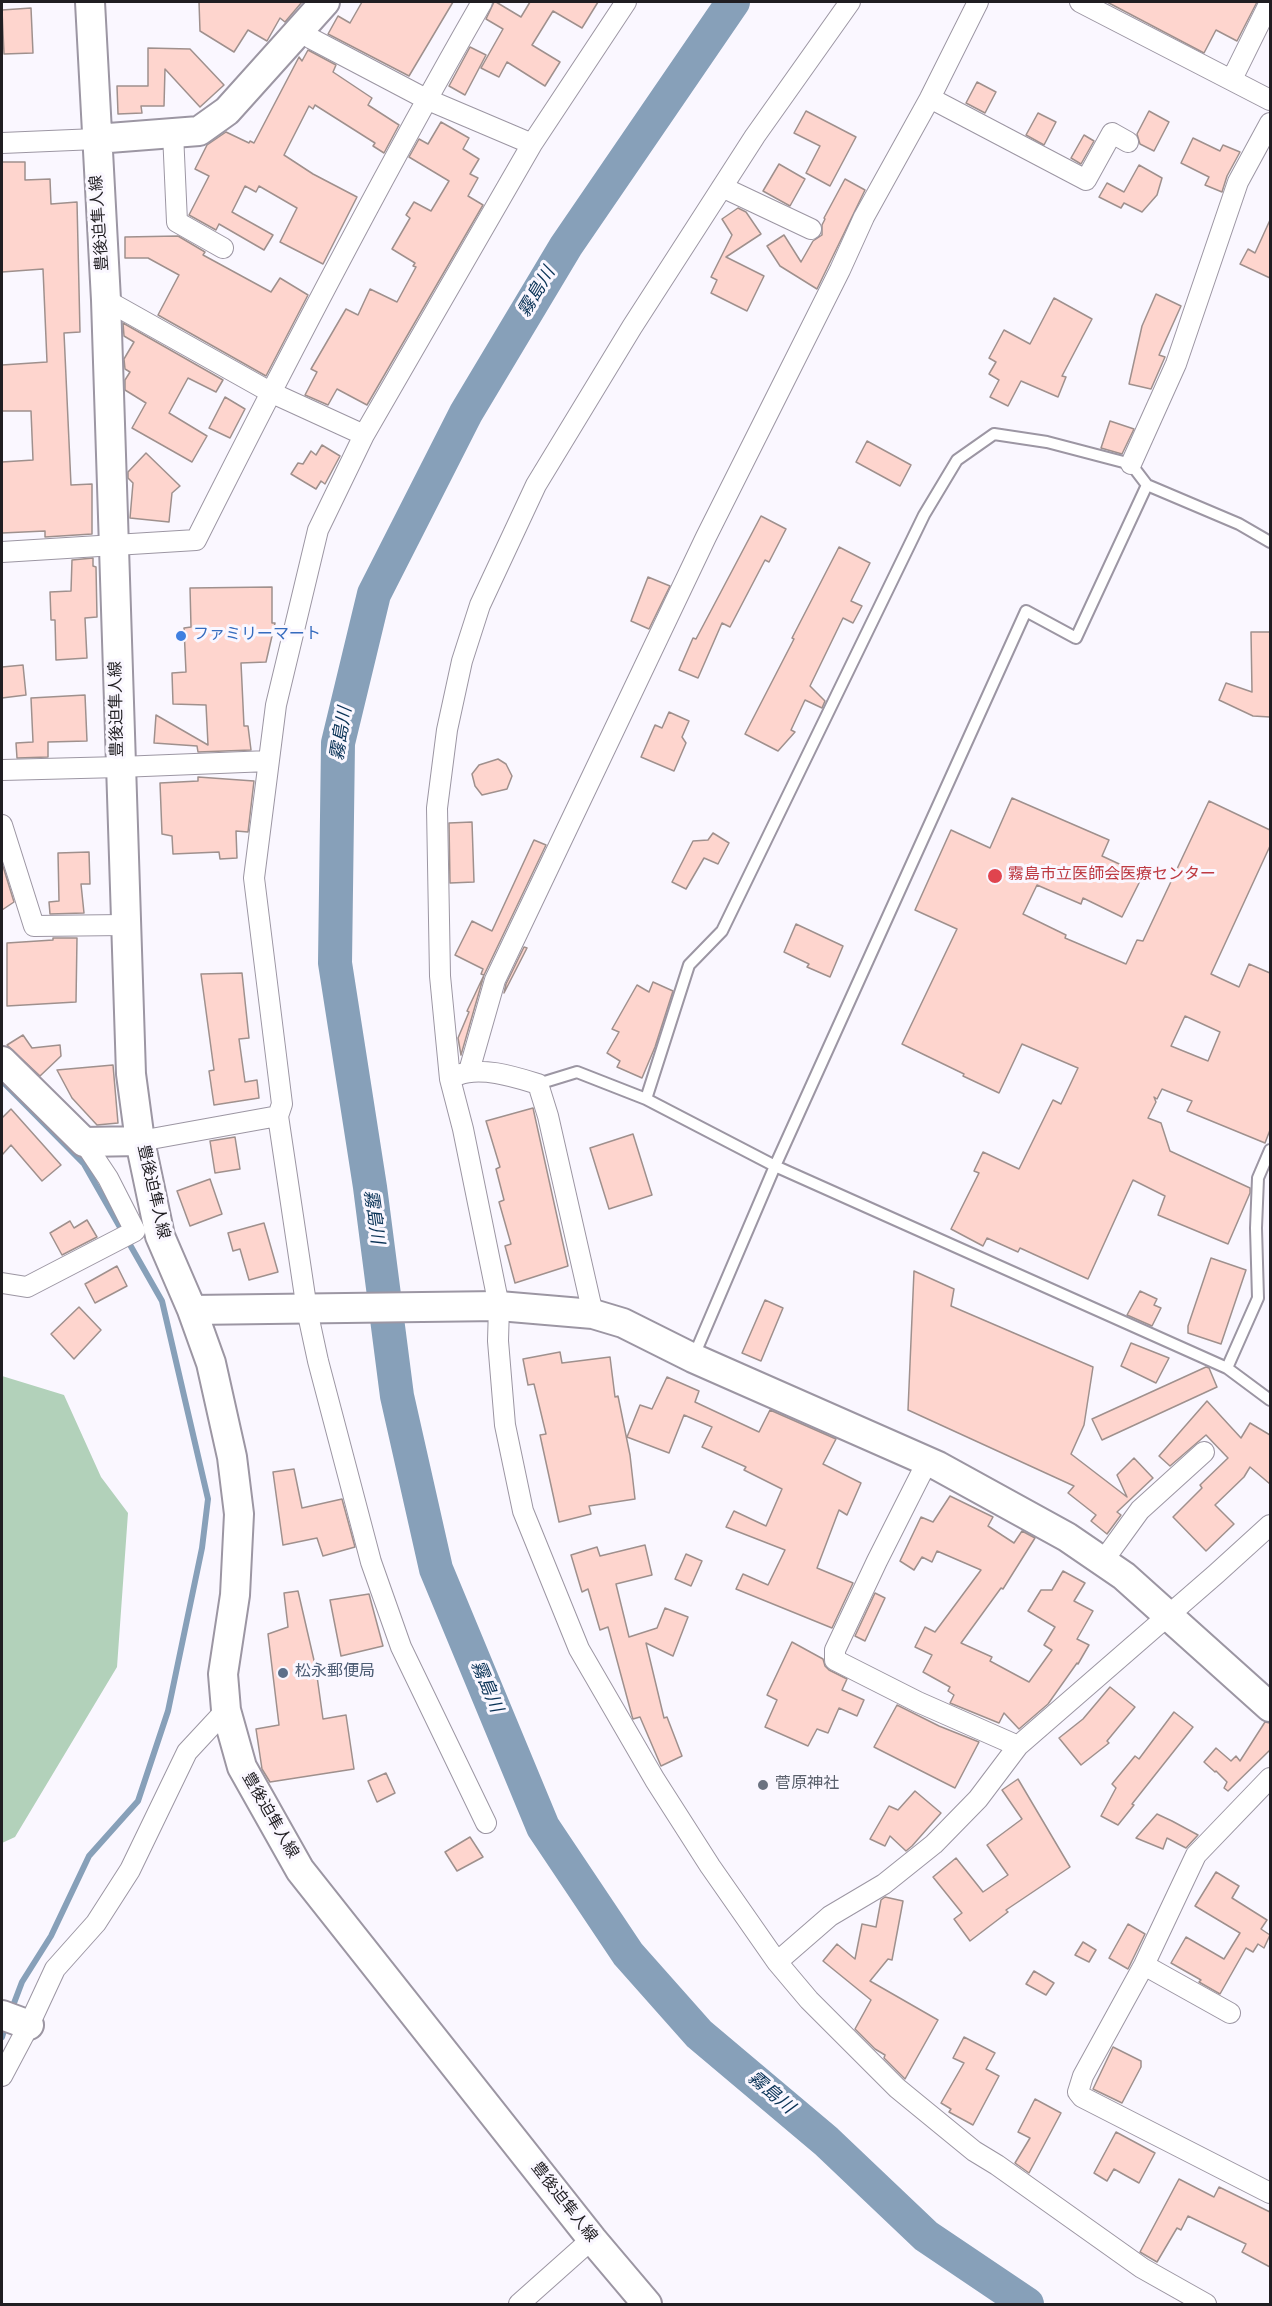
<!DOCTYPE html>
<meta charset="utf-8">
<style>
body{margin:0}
#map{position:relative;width:1272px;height:2306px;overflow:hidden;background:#faf7ff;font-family:Overpass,sans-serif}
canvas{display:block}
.frame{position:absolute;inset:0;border:3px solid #201e22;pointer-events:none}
</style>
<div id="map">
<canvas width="1272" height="2306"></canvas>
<div class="frame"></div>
</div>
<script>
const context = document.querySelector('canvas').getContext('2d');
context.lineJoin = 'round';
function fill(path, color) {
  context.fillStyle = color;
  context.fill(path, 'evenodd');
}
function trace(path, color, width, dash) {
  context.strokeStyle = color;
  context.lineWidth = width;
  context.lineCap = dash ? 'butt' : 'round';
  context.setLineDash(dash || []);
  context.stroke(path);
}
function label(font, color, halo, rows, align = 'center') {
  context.font = font + ' Overpass,"Noto Sans JP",sans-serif';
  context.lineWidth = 6;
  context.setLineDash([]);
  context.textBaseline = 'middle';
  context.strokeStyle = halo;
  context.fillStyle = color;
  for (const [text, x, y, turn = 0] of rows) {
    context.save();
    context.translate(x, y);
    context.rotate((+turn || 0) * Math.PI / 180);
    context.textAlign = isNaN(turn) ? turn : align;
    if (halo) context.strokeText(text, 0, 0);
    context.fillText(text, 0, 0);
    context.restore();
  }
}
fill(new Path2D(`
 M2 1376 64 1395 101 1477 128 1513 117 1667 15 1837 2 1843Z`), '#b2d1ba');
trace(new Path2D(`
 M2 1081 84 1164 162 1301 208 1499 202 1548 168 1711 138 1801 89 1856 51 1936 22 1982 11 2011
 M2 2037 6 2024`), '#87a0b9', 6);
trace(new Path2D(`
 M733 2 566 246 466 413 374 594 338 743 335 963 370 1187 397 1396 436 1569 543 1827 628 1954 699 2034 826 2141 926 2236 1027 2304`), '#87a0b9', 34);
const building = new Path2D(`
 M199 2H302L285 22 280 18 267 41 248 30 234 52 200 31Z
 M362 2H453L409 76 328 34 338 16 350 23Z
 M494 2H496L521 17 530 2H598L582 28 553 11 532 45 560 62 545 86 507 62 499 77 481 68 503 29 486 19Z
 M1107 2H1257L1237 41 1216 30 1204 53Z
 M31 8 33 53 4 54 2 10Z
 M470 47 486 55 465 95 449 86Z
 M148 48 190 49 224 85 200 107 165 69 164 106H141L142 113 118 114 117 86H148Z
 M308 50 336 65 333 72 372 98 368 105 399 125 384 153 373 146 375 143 315 105 313 109 309 106 284 155 313 174 357 197 323 264 280 242 297 208 259 186 256 192 245 186 232 212 273 235 264 250 219 224 216 230 189 215 209 176 195 169 207 145 226 132 249 143 250 141 254 143 299 57 302 61Z
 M977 82 996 92 985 113 966 103Z
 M806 111 856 137 830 186 806 173 820 146 794 133Z
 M1149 111 1169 122 1154 151 1140 144 1137 134Z
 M1038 113 1056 122 1044 145 1026 135Z
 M441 122 469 138 463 149 479 159 470 174 478 178 468 196 483 205 367 405 337 389 328 405 305 395 317 372 311 369 346 309 358 315 370 289 397 302 416 267 413 266 415 263 392 249 410 218 406 215 414 202 431 211 449 181 409 157 419 139 428 144Z
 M1084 135 1094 141 1081 164 1071 158Z
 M1193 138 1220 151 1223 145 1240 152 1227 176 1222 192 1205 185 1209 177 1181 163Z
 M2 162H25V180L50 179 51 204 77 202 80 332 64 333 71 485 92 484V534L45 537V531L2 533V462L33 460 31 411H2V365L47 362 43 269 2 272Z
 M779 164 805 179 790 206 763 191Z
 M1139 165 1162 178 1157 195 1142 212 1124 203 1121 208 1099 197 1107 183 1124 192Z
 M845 179 865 190 817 289 780 266 767 246 784 235 801 262 813 241 822 235V225L825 219 824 218Z
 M738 208 746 212 761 234 726 257 764 276 747 311 711 293 717 280 711 277 732 235 722 219Z
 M1270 220V278L1240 264 1248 249 1255 253Z
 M178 236 205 252 203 255 271 292 280 278 308 295 266 376 158 315 179 275 148 258H125V237Z
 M1156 294 1181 306 1159 355 1165 357 1151 389 1129 384 1142 326Z
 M1054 298 1092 319 1062 376 1066 377 1058 397 1021 381 1008 406 990 397 999 380 989 374 996 362 989 358 1004 330 1030 344Z
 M123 323 223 380 216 392 188 378 169 413 207 436 192 462 132 428 146 403 125 390V380L130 372 125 369 124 359 134 342 124 336Z
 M225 397 245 409 230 438 209 428Z
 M1110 421 1134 429 1122 454 1101 448Z
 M867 441 911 465 900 486 856 462Z
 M322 445 340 456 325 484 321 481 316 489 291 474 298 463 303 464 311 451 316 455Z
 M146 453 180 486 172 493 169 522 130 518 133 483 128 478V472Z
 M761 516 786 529 769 562 765 560 730 627 722 623 698 678 679 670 693 638 696 639Z
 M839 547 870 563 851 601 862 606 853 623 843 618 810 686 825 701 822 708 805 700 791 730 795 732 778 751 745 734 794 639 792 638Z
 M93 558V566L96 567 97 617 85 618 87 658 56 660 55 620H51L50 592 71 591 72 560Z
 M648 577 670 586 649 629 631 621Z
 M272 587V623H275L266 662 241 663 244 726H248L251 750 198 752 197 746 154 743 156 715 208 745 206 705 173 704 172 673 186 672 184 628 191 627 190 588Z
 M1251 632H1270V717L1253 716 1219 700 1226 683 1252 692Z
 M23 665 26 695 2 698V667Z
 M85 695 87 741 48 742V757L17 758 16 743 33 742 31 698Z
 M669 712 689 721 682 737 686 743 674 771 641 757 655 725 662 728Z
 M498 759 506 764 512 776 507 789 482 795 475 786 472 774 479 765Z
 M198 777 254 781 248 832 236 831 237 858 220 859 219 852 173 854 172 836 162 834 160 783 198 781Z
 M1012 798 1109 840 1102 856 1143 875 1122 917 1083 898 1081 904 1037 885 1023 914 1066 935 1065 938 1126 964 1137 940 1143 941 1209 801 1270 830V846L1211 974 1239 987 1249 964 1270 973V1130L1265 1143 1187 1111 1192 1101 1162 1089 1157 1099 1154 1097 1156 1102 1148 1118 1161 1123 1170 1151 1250 1188V1193L1228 1244 1158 1215 1165 1196 1133 1180 1088 1279 1020 1248 1018 1252 987 1238 983 1246 951 1229 979 1173 974 1171 983 1152 1019 1169 1053 1100 1061 1104 1078 1068 1022 1044 999 1093 963 1076 964 1074 902 1044 957 929 915 910 951 830 990 848ZM1185 1016 1220 1032 1208 1061 1171 1046Z
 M472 822 474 882 450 883 449 823Z
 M713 833 729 843 718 864 704 858 686 889 672 882 693 841 708 840Z
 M534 840 546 845 484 975 461 1055 458 1038 469 1012 467 1011 484 975 481 974 483 969 455 955 472 921 492 931Z
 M89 852 90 884H81L84 913 50 914 49 902 59 901 58 853Z
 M2 863 14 902 2 910Z
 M796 924 843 946 830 977 807 967 809 964 784 952Z
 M53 938H77L76 1002 7 1006V943L53 940Z
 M524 947 527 948 504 993 506 984Z
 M242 973 249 1038 239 1039 245 1082 257 1080 259 1098 214 1105 209 1071 214 1070 201 974Z
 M653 982 673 991 655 1047 642 1078 617 1067 620 1061 607 1053 619 1032 612 1029 637 985 649 992Z
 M23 1035 32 1048 60 1045 61 1056 40 1076 7 1045Z
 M113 1065 118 1123 97 1125 72 1098 57 1070Z
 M533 1108 568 1266 515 1283 505 1246 511 1244 499 1202 504 1200 496 1169 500 1167 486 1121Z
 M11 1109 61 1165 42 1181 11 1145 2 1155V1118Z
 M633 1134 652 1195 609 1209 590 1148Z
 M235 1137 240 1169 215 1173 210 1141Z
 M210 1179 222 1214 190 1226 177 1191Z
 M87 1220 97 1237 62 1255 50 1233 70 1221 74 1228Z
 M264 1223 278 1272 249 1280 240 1249 233 1251 228 1233Z
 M1211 1258 1246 1270 1221 1344 1188 1333V1326Z
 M117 1266 127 1286 95 1303 85 1284Z
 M914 1271 954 1289 951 1306 1093 1367 1084 1425 1071 1454 1127 1497 1117 1475 1134 1458 1153 1478 1117 1512 1121 1515 1107 1534 1091 1521 1096 1515 1068 1493 1074 1486 908 1410Z
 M1140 1291 1157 1299 1154 1305 1161 1308 1152 1326 1127 1315Z
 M765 1300 783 1308 761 1361 742 1353Z
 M79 1307 101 1330 74 1359 51 1334Z
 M1131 1343 1169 1358 1156 1383 1121 1366Z
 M560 1352 562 1363 610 1357 615 1397 618 1396 630 1455 635 1499 589 1506 591 1514 559 1522 540 1435 546 1434 534 1384 528 1385 523 1359Z
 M1206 1367 1209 1368 1217 1387 1102 1440 1092 1419Z
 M667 1377 699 1391 695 1402 759 1432 770 1410 836 1439 823 1464 861 1483 847 1515 839 1510 817 1568 853 1583 832 1628 736 1589 743 1574 768 1585 785 1550 726 1527 734 1511 766 1526 782 1489 744 1470 746 1467 702 1447 712 1427 684 1415 669 1453 627 1437 640 1405 652 1409Z
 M1207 1401 1241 1438 1250 1423 1270 1435V1484L1250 1467 1244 1477 1215 1505 1234 1524 1206 1551 1173 1517 1202 1488 1200 1485 1228 1458 1206 1435 1170 1466 1159 1456Z
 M294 1469 302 1508 342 1499 355 1547 323 1556 317 1538 283 1545 273 1472Z
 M950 1496 993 1517 988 1526 1014 1543 1022 1531 1035 1538 1003 1589 1001 1588 961 1643 992 1657 990 1661 1029 1682 1052 1650 1044 1645 1055 1627 1028 1611 1041 1590H1052L1063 1571 1085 1583 1074 1601 1093 1611 1077 1639 1089 1645 1078 1664 1077 1663 1048 1704 1019 1729 1004 1713 999 1723 950 1703 954 1695 948 1691 950 1687 923 1672 932 1655 915 1647 925 1627 935 1632 981 1570 937 1551 932 1562 922 1557 914 1570 900 1561 921 1517 933 1522Z
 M645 1545 652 1575 616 1584 629 1637 657 1628 665 1608 688 1617 673 1656 646 1643 664 1718 667 1717 682 1756 661 1766 640 1717 633 1719 632 1716 608 1627 600 1630 588 1589 582 1592 571 1555 597 1547 600 1556Z
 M686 1554 702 1561 691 1586 675 1579Z
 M298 1591 316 1669 323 1719 346 1715 354 1769 270 1782 262 1769 256 1729 279 1725 268 1634 288 1627 284 1593Z
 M875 1593 885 1598 865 1641 855 1636Z
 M369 1594 383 1646 341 1656 330 1600Z
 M792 1642 823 1659 825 1666 829 1670 847 1679 842 1690 864 1700 857 1716 839 1708 828 1733 817 1729 808 1746 765 1727 777 1700 767 1695Z
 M1110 1687 1135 1707 1107 1741 1109 1743 1081 1765 1059 1738 1083 1719Z
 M897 1705 939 1726 979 1742 955 1788 874 1747Z
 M1174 1712 1193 1727 1132 1804 1134 1805 1118 1825 1101 1816 1116 1788 1112 1784 1135 1756 1139 1759Z
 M1265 1722 1270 1723V1750L1228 1791 1224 1788 1227 1782 1216 1771 1215 1772 1204 1762 1216 1748 1231 1761 1236 1756 1240 1761Z
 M386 1773 395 1793 377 1802 368 1781Z
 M1018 1779 1070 1867 1006 1910 1008 1912 970 1941 954 1919 962 1913 933 1877 956 1858 983 1892 1008 1875 987 1845 1022 1819 1002 1790Z
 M915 1791 941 1813 912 1846 906 1851 890 1836 885 1846 870 1839 889 1806 898 1810Z
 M1157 1814 1172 1821 1198 1835 1186 1848 1167 1838 1163 1849 1136 1838Z
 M470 1837 483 1857 457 1871 445 1852Z
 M1216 1872 1239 1886 1232 1898 1267 1920 1261 1929 1270 1935 1264 1948 1258 1944 1253 1952 1246 1948 1220 1994 1199 1982 1201 1980 1171 1963 1186 1937 1224 1959 1240 1933 1195 1906Z
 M885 1897 903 1901 892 1960 888 1959 870 1981 938 2020 905 2079 884 2058 885 2055 875 2049 855 2029 871 2000 823 1961 837 1944 855 1959 862 1924 876 1927 881 1900Z
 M1128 1924 1145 1934 1128 1969 1109 1958Z
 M1083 1942 1096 1950 1089 1962 1075 1955Z
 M1034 1971 1054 1983 1046 1995 1026 1984Z
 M964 2037 995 2053 986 2069 999 2076 973 2125 949 2112 951 2109 941 2103 964 2063 953 2058Z
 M1113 2047 1141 2061V2067L1122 2103 1093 2089Z
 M1035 2099 1061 2113 1029 2173 1015 2163 1030 2138 1018 2132Z
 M1116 2132 1155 2153 1139 2183 1114 2169 1107 2181 1094 2173Z
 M1179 2179 1214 2197 1219 2187 1270 2212V2267L1242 2252 1246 2244 1188 2216 1181 2230 1177 2228 1157 2262 1140 2252Z`);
fill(building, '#fed5ce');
trace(building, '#9f908d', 1.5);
const lane = new Path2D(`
 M1147 485 1239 524 1270 542
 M538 1084 577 1072 646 1099 775 1166 1227 1368 1270 1400
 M646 1099 689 965 722 931 924 515 957 460 994 434 1047 442 1131 464 1147 485 1076 638 1026 611 775 1166 693 1358
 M1227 1368 1258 1298 1256 1228 1258 1178 1270 1150`);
const street = new Path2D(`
 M850 2 755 136 632 327 536 485 480 605 462 661 447 730 437 808 440 976 450 1079 463 1129 499 1306 498 1341 505 1425 523 1511 579 1649 655 1780 710 1866 777 1962 809 2000 897 2088 974 2151 997 2165 1142 2268 1206 2304
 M1080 2 1270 100
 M299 30 312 39 426 99 532 144
 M1232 79 1270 2
 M930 98 1086 180 1112 133 1128 142
 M173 133 177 222 223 248
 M2 143 96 139
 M722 187 811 229
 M106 300 270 392 364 435
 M1131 464 1176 364 1238 182 1270 123
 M2 552 196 540C287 359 381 178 482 2
 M2 770 120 767 269 761
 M2 825 34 926 125 925
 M469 1071 495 980 706 537 840 270 864 217 930 98 978 2
 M458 1075C481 1066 515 1077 538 1084L548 1116 593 1314
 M140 1141 278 1116
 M2 1283 27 1287 135 1231 108 1178 84 1142
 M927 1462 877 1561 835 1650V1660L918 1702 1018 1746
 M1103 1561 1140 1510 1204 1452
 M1270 1778 1196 1855 1144 1965 1083 2076 1078 2092 1082 2097 1270 2193
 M486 1823 401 1647 371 1562 318 1361 307 1310 278 1116 282 1104 254 878 276 705 318 530 364 435 532 144 626 2
 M777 1962 830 1916 884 1884 934 1844 978 1799 1018 1746 1216 1574 1270 1525
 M1144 1965 1230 2013
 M2 2076 29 2025 55 1969 96 1923 130 1870 187 1752 226 1710
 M519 2304 592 2239`);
const secondary = new Path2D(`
 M90 2 106 300 131 1074 140 1141 160 1236 192 1310 211 1363 232 1457 239 1514 235 1595 223 1674 226 1710 242 1767 300 1870 592 2239 647 2304
 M96 139 199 131 227 111 325 2
 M2 1061 84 1142 140 1141
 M192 1310 499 1306 593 1314 623 1323 693 1358 938 1466 1067 1537 1124 1576 1270 1707
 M2 2015 29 2025`);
trace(lane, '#9c96a3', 14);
trace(street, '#9c96a3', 22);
trace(secondary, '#9c96a3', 32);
trace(lane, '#fff', 10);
trace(street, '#fff', 20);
trace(secondary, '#fff', 28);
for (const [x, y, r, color] of [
 [181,636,6,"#3f7fe0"],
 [995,876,8,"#e0444e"],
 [283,1673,6,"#5c6f8a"],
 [763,1785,6,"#6b7280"]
]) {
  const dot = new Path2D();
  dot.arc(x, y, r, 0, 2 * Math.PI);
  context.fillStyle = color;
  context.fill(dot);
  trace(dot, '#faf7ff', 2);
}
label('16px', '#201e22', '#faf7ff', [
 ["豊後迫隼人線",101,223,-94],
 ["豊後迫隼人線",118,709,-91],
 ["豊後迫隼人線",152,1192,77],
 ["豊後迫隼人線",269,1816,60],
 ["豊後迫隼人線",563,2203,52]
]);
label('16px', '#366cbe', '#faf7ff', [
 ["ファミリーマート",193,636]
], 'left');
label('16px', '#be3a42', '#faf7ff', [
 ["霧島市立医師会医療センター",1008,876]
], 'left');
label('16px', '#4e5e75', '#faf7ff', [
 ["松永郵便局",295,1673]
], 'left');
label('16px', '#5b616d', '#faf7ff', [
 ["菅原神社",775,1785]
], 'left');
label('italic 18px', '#083155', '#faf7ff', [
 ["霧島川",538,293,-59],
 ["霧島川",343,734,-81],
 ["霧島川",372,1217,82],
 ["霧島川",485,1687,67],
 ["霧島川",770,2094,40]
]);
</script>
